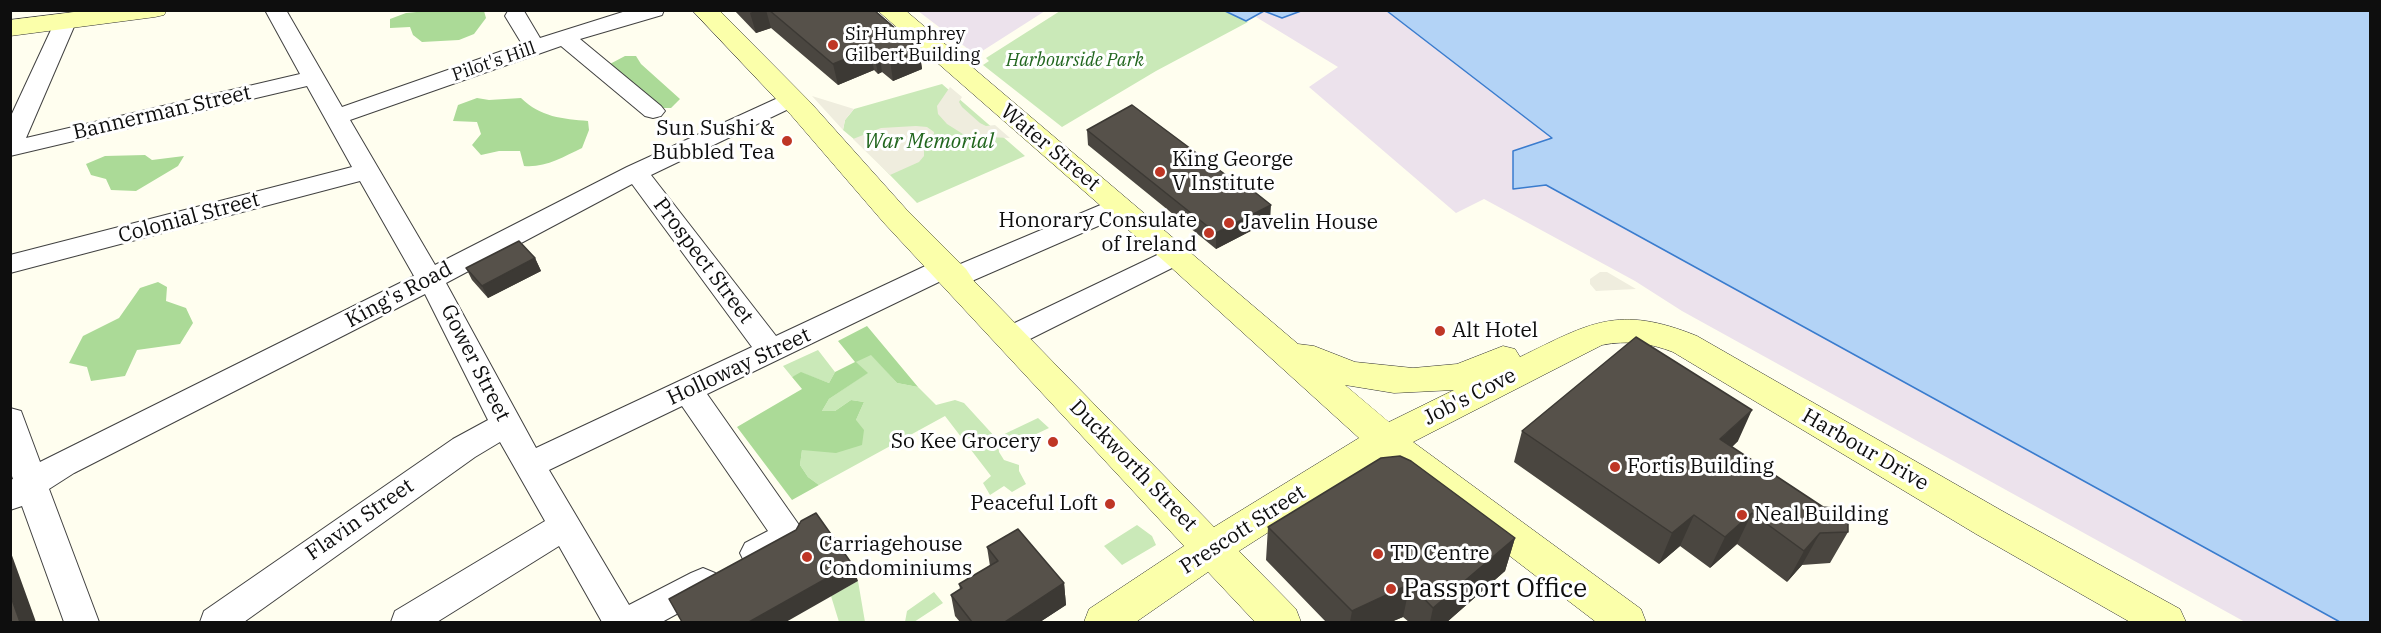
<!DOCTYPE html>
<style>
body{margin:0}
#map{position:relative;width:2381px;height:633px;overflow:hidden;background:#fffeef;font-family:"IBM Plex Serif",serif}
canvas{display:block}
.frame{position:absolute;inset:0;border:12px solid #0e0e0e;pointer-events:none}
</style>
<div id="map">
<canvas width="2381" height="633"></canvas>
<div class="frame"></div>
</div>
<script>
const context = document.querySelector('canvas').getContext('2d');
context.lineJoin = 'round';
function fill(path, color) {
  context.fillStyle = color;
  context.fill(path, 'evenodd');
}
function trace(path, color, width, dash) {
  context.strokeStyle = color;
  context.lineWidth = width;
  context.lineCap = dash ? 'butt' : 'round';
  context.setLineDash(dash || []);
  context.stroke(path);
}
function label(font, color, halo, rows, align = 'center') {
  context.font = font + ' "IBM Plex Serif",serif';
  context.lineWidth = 6;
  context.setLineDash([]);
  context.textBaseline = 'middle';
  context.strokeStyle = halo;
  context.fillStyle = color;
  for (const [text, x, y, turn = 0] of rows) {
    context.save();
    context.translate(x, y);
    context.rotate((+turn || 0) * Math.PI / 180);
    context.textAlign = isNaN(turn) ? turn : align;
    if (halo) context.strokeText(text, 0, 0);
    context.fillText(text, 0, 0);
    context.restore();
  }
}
fill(new Path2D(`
 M918 11H1045L976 55Z
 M1264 11 1282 18 1301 11H1387L1553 138 1513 151V189L1546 185 2340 622H2245L1682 311 1635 281 1484 199 1456 213 1309 87 1338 67 1256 17Z`), '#ece2ec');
fill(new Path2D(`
 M1060 11H1225L1248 22 1156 71 1062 127 983 65 989 61 986 58Z
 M942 84 1025 156 917 203 861 145 843 130 845 120 854 109Z
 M818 350 835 372 829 383 802 373 792 377 783 366Z
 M871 354 897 383 918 387 936 405 955 400 964 403 996 438 1038 418 1049 428 1015 444 1008 436 998 441 999 452 1004 460 1019 465V471L1026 484 1012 492 1004 486 990 495 983 483 991 476 945 416 819 485 808 477 800 465 802 450H817L856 420 864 402 851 400 835 411H822L829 399 867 373 855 362Z
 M1137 525 1152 536 1156 545 1122 565 1104 546Z
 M858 581 865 622H839L831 596Z
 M934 592 943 603 914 622H905L907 611Z`), '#cae9b8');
fill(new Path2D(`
 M427 11H484L486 18 474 34 459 40 422 42 413 35 410 27 390 28V19L406 13Z
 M625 56H636L641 64 680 99 671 108H659L608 65Z
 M477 98 489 100 521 98C540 117 563 119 588 121L589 130 582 148C563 157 545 168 524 166L520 151H499L481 155 472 145 481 134 477 122 453 121 458 105Z
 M145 155 152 160 184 156 178 166 136 191 111 190 106 179 91 175 86 164 105 156Z
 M158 282 167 287 166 301 186 308 193 323 180 344 137 350 125 376 91 381 87 367 69 363 83 336 119 318 140 288Z
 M867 326 918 387 897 383 871 355 856 362 868 373 829 399 822 411H835L851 400 864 402 856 420 864 430 862 445 836 453 802 450 800 465 808 477 819 485 792 500 737 427 802 389 792 377 801 372 829 383 835 372 855 362 838 341Z`), '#abda97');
fill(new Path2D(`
 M950 87 962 97 959 102 962 107 980 123 986 126 995 125 1010 138 966 136 947 124 938 114 937 106Z
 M812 96 854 109 845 120 843 130Z
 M916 126 927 127 934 132 933 144 924 150V156L919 162 890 175 853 139 881 128Z
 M1600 272H1607L1636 289 1596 291 1590 284V279Z`), '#efedde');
const water = new Path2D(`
 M1225 11H1301L1282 18 1264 11 1246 21Z
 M1387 11H2370V622H2340L1546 185 1513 189V151L1552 138Z`);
fill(water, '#b3d3f6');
trace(water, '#3a7cce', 1.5);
const street = new Path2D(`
 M265 10H286L342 107 522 44 505 16 508 11H524L540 38 629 10H664L662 15 580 39 661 106 665 111 661 116 653 118 645 116 561 46 350 120 435 265 627 167 791 92 799 94 803 99 799 104 651 175 776 336 936 261 946 258 956 261 958 265 1110 201 1119 199 1128 201 1132 207 1128 213 965 284 955 286 945 284 943 280 707 394 806 535C800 547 773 564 759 566 754 567 749 564 745 563L740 553 745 543 768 531 682 406 549 470 629 605 691 573 703 568 715 573 720 583 715 593 662 622H602L559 546 437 622H391L395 611 545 521 500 442 475 457 244 622H200L204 611 453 439 488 420 425 294 74 473 49 489 99 622H64L22 506 10 510V480L13 479 10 470V408L21 411 40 462 414 276 360 181 10 273V255L352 167 307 86 10 156V118L57 17 65 15 73 17 76 22 26 138 300 74ZM632 184 752 347 536 448 446 283Z
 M1176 246 1186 249 1190 255 1186 261 1020 344 1010 347 1000 344 996 337 1000 330Z`);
const secondary = new Path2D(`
 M90 10H167L164 15 155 17 10 36V20Z
 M692 10H719L811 103 906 209 966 269 974 281 1214 527 1359 438 1165 262 877 10H905L1298 344 1314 346 1355 362 1413 368 1457 364 1503 346 1515 349 1520 357C1590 323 1618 304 1697 336L2004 512 2180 609 2186 622H2130L1976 534 1673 352C1650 343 1627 340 1602 345L1413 442 1641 609 1646 622H1596L1383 459 1239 551 1296 609 1301 622H1255L1208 572 1136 622H1084L1089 609 1184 546 884 223 791 115ZM1345 385 1394 393 1454 390 1389 422Z`);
trace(street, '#414141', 2);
trace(secondary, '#303030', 1);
fill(street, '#fff');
fill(secondary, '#fbffaa');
fill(new Path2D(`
 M734 10H874L919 49 922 69 893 81 882 72 878 74 874 70 838 85 771 28 756 33Z
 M1087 130 1238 184 1270 221 1216 249 1088 145Z
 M535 258 541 271 488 298 472 280 466 268Z
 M1522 431 1738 441 1732 447 1823 507 1848 532 1830 563 1802 565 1787 582 1737 544 1710 568 1680 546 1659 564 1514 462Z
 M1268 527 1515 538 1505 571 1447 622H1409L1403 617 1391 622H1326L1266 560Z
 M987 547 1064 583 1066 605 1040 622H960L955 616 951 595 960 589 959 584 990 566Z`), '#4a4640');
fill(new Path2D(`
 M757 10H766L771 28 756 33 750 13Z
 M870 49 874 70 838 85 833 64Z
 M919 49 922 69 893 81 890 60Z
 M879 51 882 72 878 74 874 53Z
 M1271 205 1270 221 1216 249V233Z
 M535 258 541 271 488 298 482 286Z
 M1752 410 1738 441 1706 471 1720 439Z
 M1752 513 1737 544 1710 568 1725 537Z
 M1694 515 1680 546 1659 564 1672 533Z
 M1820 533 1802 565 1787 582 1804 551Z
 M1515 538 1505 571 1447 622H1430L1433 608Z
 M10 550 36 622H20L10 594Z
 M852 564 858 581 786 622H749Z
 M1064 583 1066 605 1040 622H1005Z
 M1410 584 1403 617 1391 622H1350L1352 611Z`), '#3c3934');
const building = new Path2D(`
 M769 10H874L919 49 890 60 879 51 874 53 870 49 833 64Z
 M1132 105 1238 184 1242 182 1271 205 1216 233 1087 130Z
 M519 241 535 258 482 286 466 268Z
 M1636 337 1752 410 1720 439 1823 507 1833 508 1843 516 1848 524V532L1820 533 1804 551 1752 513 1725 537 1694 515 1672 533 1522 431Z
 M1400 456 1411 461 1515 538 1433 608 1410 584 1352 611 1268 527 1381 458Z
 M816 513 852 564 749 622H682L669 599 796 530 801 521Z
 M1018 529 1064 583 1005 622H972L951 595 962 588 959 584 998 561 987 547Z
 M10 594 20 622H10Z`);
fill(building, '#56514a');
trace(building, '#3c3934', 1.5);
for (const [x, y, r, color] of [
 [833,45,6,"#bf3625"],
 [787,141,6,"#bf3625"],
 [1160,172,6,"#bf3625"],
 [1229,223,6,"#bf3625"],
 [1209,233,6,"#bf3625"],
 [1440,331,6,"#bf3625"],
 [1053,442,6,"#bf3625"],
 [1615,467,6,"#bf3625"],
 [1110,504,6,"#bf3625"],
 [1742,515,6,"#bf3625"],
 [1378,554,6,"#bf3625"],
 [807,557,6,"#bf3625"],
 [1391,589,6,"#bf3625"]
]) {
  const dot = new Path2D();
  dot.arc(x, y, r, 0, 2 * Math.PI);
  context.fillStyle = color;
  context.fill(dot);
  trace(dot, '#fff', 2);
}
label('18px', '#0e0e0e', '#fff', [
 ["Sir Humphrey",845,35],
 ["Gilbert Building",845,56]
], 'left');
label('italic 18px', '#21661e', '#fff', [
 ["Harbourside Park",1075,61]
]);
label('18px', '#0e0e0e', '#fff', [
 ["Pilot's Hill",494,62,-19]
]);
label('21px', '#0e0e0e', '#fff', [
 ["Bannerman Street",162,113,-13],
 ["Water Street",1050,148,40],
 ["Colonial Street",189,218,-15],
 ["Prospect Street",703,261,53],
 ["King's Road",399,295,-28],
 ["Gower Street",475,363,63],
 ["Holloway Street",739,367,-25],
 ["Job's Cove",1470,397,-27],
 ["Harbour Drive",1865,450,30],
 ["Duckworth Street",1133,466,46],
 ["Flavin Street",360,520,-35],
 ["Prescott Street",1243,530,-33]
]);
label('21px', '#0e0e0e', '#fff', [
 ["Sun Sushi &",775,129,"right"],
 ["Bubbled Tea",775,153,"right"],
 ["King George",1172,160],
 ["V Institute",1172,184],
 ["Honorary Consulate",1197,221,"right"],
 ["of Ireland",1197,245,"right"],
 ["Javelin House",1241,223],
 ["Alt Hotel",1452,331],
 ["So Kee Grocery",1041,442,"right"],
 ["Fortis Building",1627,467],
 ["Peaceful Loft",1098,504,"right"],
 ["Neal Building",1754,515],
 ["Carriagehouse",819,545],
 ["Condominiums",819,569],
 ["TD Centre",1390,554]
], 'left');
label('italic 21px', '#21661e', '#fff', [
 ["War Memorial",929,142]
]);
label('26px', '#0e0e0e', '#fff', [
 ["Passport Office",1403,589]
], 'left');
</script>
